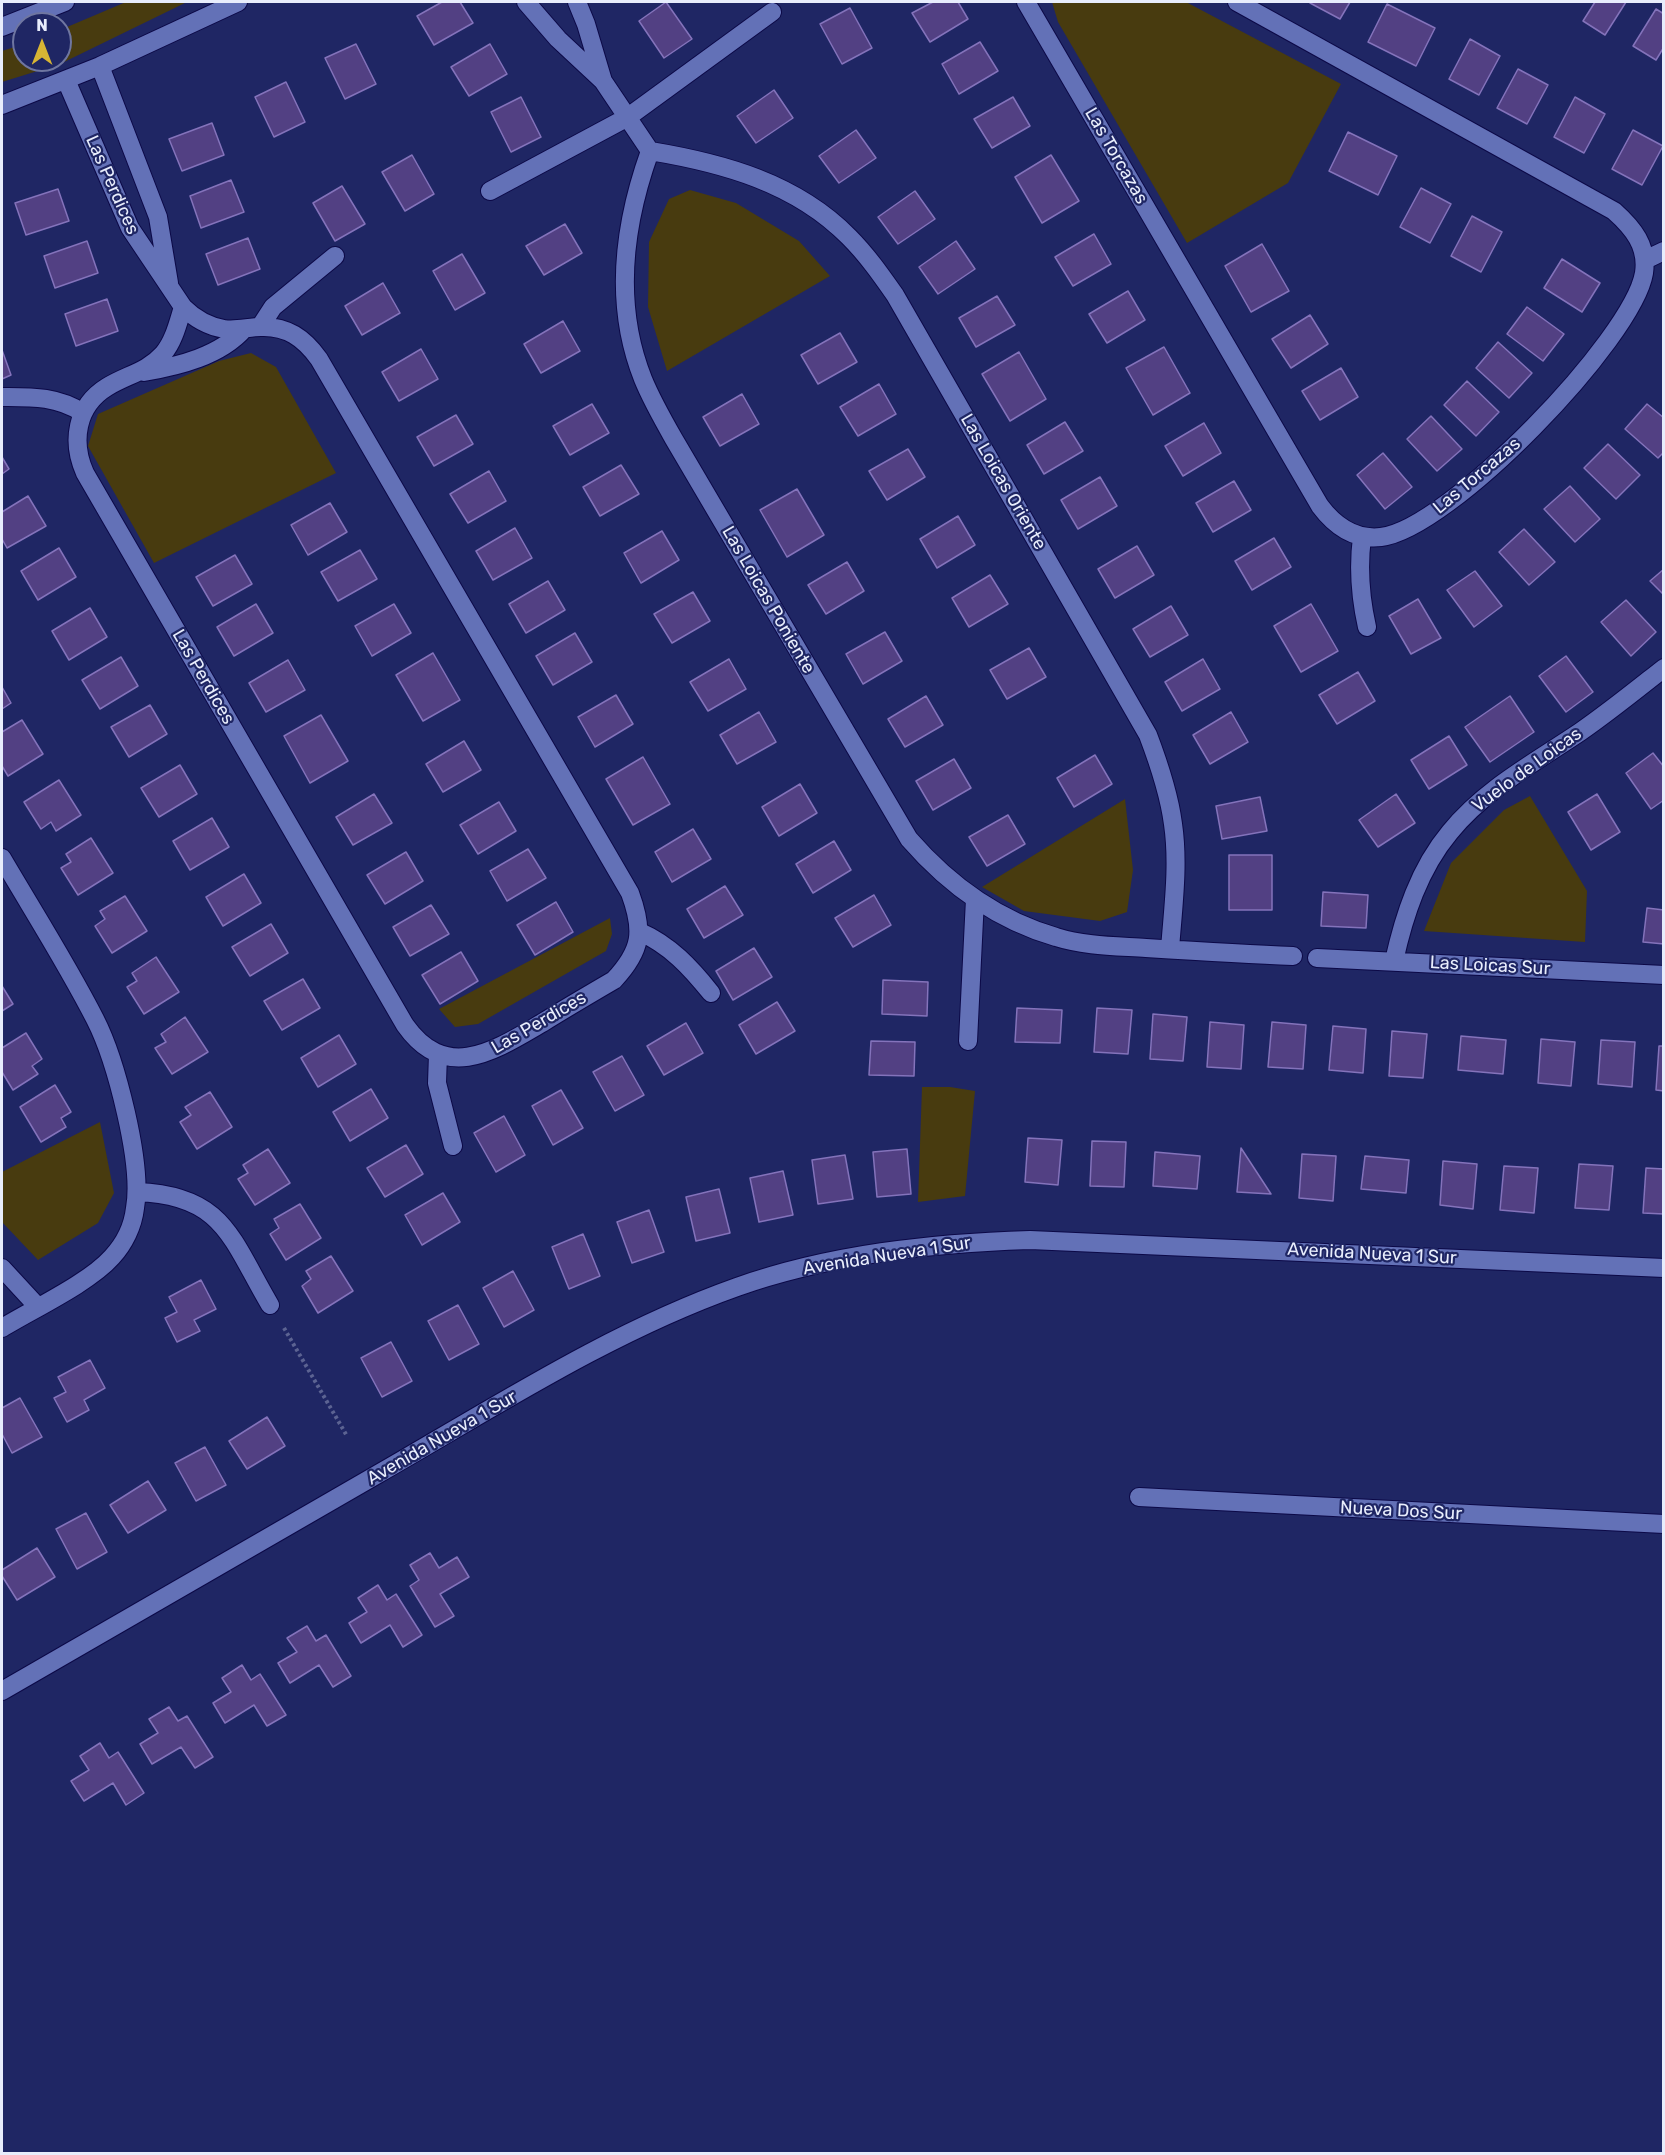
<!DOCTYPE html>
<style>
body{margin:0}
#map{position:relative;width:1665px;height:2155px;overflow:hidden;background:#1f2664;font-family:Rubik,sans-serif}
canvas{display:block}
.frame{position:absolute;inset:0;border:3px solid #e8edfc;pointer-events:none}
.north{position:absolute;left:12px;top:12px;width:60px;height:60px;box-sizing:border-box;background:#1f2664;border:2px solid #6f76a1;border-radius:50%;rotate:0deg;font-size:16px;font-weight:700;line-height:24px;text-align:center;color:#e8edfc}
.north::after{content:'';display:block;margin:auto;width:21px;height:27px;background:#d7b434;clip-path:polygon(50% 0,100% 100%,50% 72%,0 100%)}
</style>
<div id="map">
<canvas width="1665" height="2155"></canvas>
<div class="frame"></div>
<div class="north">N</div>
</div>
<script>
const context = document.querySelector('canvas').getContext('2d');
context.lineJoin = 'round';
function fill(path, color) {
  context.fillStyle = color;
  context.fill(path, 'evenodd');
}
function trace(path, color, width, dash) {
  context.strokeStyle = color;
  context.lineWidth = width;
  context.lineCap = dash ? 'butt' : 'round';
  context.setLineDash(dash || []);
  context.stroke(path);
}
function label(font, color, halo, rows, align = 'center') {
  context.font = font + ' Rubik,sans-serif';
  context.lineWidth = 4.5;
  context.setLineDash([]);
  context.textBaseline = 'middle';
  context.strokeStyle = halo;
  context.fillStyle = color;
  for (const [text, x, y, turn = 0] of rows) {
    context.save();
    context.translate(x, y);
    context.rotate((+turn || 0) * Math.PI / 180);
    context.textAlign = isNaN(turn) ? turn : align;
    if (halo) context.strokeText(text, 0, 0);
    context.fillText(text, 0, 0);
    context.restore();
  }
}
fill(new Path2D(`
 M126 2H187L60 64 2 82V51L24 44V60H60V30Z
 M1052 2H1186L1341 84 1288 183 1187 243 1058 22Z
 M690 190 736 203 799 241 830 276 667 371 648 307 649 242 669 199Z
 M251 353 276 367 336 473 154 563 88 446 98 414 219 361Z
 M1530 796 1587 891 1585 942 1424 931 1451 863 1504 810Z
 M1125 799 1133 870 1127 912 1100 921 1024 911 982 887Z
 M610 918 612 934 606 951 478 1024 455 1027 439 1009Z
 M922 1087H950L975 1091 965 1196 918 1202Z
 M100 1122 114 1193 98 1223 38 1260 2 1222V1172Z`), '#483b0f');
const building = new Path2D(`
 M442 2H460L473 23 434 45 417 16Z
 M666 2 692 39 664 58 639 21Z
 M933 2H958L968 19 930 42 912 13Z
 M1311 2H1350L1340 19 1310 3Z
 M1595 2H1626L1605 35 1583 21Z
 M1387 4 1435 28 1416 66 1368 42Z
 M850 8 872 48 842 64 820 24Z
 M1656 9 1664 14V47L1656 60 1633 46Z
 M1470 39 1500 56 1479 95 1449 79Z
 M980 42 998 71 959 94 942 64Z
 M356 44 376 84 345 99 325 58Z
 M490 44 507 74 469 96 451 67Z
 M1518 69 1548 85 1527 124 1497 108Z
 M286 82 305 122 274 137 255 97Z
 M774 90 793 118 756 143 737 116Z
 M521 97 541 137 511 152 491 112Z
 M1013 97 1030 126 992 148 974 119Z
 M1575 97 1605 114 1584 153 1554 137Z
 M212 123 224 155 182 171 169 139Z
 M856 130 876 158 839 183 819 156Z
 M1633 130 1663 146 1642 185 1612 169Z
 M1348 132 1397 156 1378 195 1329 171Z
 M412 155 434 194 405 211 382 172Z
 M1051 155 1079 201 1042 223 1015 177Z
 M231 180 244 212 201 228 190 196Z
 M342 186 365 224 335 241 313 203Z
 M1421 188 1451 204 1430 243 1400 227Z
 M58 189 69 221 26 235 15 203Z
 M915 191 935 219 898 244 878 217Z
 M1472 216 1502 232 1481 272 1451 256Z
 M565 224 582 253 544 275 526 246Z
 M1094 234 1111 264 1073 286 1055 257Z
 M248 238 260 269 218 285 206 254Z
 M87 241 98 273 55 288 44 256Z
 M956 241 975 269 938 294 919 267Z
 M1262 244 1289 291 1251 312 1225 266Z
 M462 254 485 293 455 310 433 271Z
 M1562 259 1600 283 1582 312 1544 288Z
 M383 283 400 313 362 335 345 306Z
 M1128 291 1145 320 1107 343 1089 314Z
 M997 296 1015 325 976 347 959 318Z
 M107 299 118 331 76 346 65 314Z
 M1527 307 1564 334 1543 361 1507 334Z
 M1310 315 1328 344 1291 368 1272 339Z
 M563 321 580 351 541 373 524 344Z
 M840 333 857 362 818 384 801 355Z
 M1498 342 1532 373 1509 398 1476 368Z
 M1164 347 1190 393 1153 415 1126 368Z
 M421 349 438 379 399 401 382 372Z
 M2 350 11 375 2 379Z
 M1019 352 1046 399 1010 421 982 374Z
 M1341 368 1358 397 1320 420 1302 391Z
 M1467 381 1499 412 1476 436 1444 405Z
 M879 384 896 414 858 436 840 407Z
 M742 394 759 424 720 446 703 417Z
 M592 404 609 433 570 455 553 426Z
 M1647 404 1664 418V452L1658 458 1625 429Z
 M456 415 473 444 434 466 417 437Z
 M1431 416 1462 449 1437 471 1407 439Z
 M1065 422 1083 451 1044 474 1027 445Z
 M1204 423 1221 453 1183 476 1165 446Z
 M1608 444 1640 475 1616 499 1584 468Z
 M908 449 925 477 887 500 869 471Z
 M1383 453 1412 487 1385 509 1357 475Z
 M2 457 9 469 2 474Z
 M621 465 639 494 600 516 583 487Z
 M489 471 506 501 468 523 450 494Z
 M1100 477 1117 506 1078 529 1061 500Z
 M1234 481 1251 510 1213 532 1196 503Z
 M1570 486 1600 519 1575 542 1544 509Z
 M797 489 824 535 787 557 760 510Z
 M28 496 46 526 7 548 2 539V512Z
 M330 503 347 532 308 555 291 525Z
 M958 516 975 545 937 568 920 539Z
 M515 528 532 558 493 580 476 551Z
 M1524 529 1555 562 1529 585 1499 552Z
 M662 531 679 560 641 583 624 553Z
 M1274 538 1291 567 1252 590 1235 561Z
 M1137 546 1154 575 1115 598 1098 569Z
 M59 548 76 577 38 600 21 571Z
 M360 550 377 579 338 601 321 572Z
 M235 555 252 584 213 606 196 577Z
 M847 562 864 591 826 614 808 585Z
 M1664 569V595L1650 581Z
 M1475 571 1502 606 1474 627 1447 590Z
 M990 575 1008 604 969 627 952 598Z
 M548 581 565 610 526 633 509 604Z
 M693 592 710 621 672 643 654 614Z
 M1418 599 1441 638 1411 654 1389 616Z
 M1626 600 1656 632 1631 656 1601 622Z
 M256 604 273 633 234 656 217 627Z
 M394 604 411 633 372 656 355 626Z
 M1311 604 1338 651 1301 672 1274 626Z
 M1171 606 1188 635 1150 657 1133 629Z
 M90 608 107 637 69 660 52 631Z
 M885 632 902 661 863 684 846 654Z
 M575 633 592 662 553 685 536 656Z
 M1029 648 1046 677 1007 699 990 670Z
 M433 653 460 700 423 721 396 675Z
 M1566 656 1593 692 1566 712 1539 676Z
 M121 657 138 686 100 709 82 680Z
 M729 659 746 689 708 711 690 682Z
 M1203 659 1220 689 1182 711 1165 682Z
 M288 660 305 690 266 712 249 683Z
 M1358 672 1375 701 1337 724 1319 695Z
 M2 687 11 703 2 709Z
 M616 695 633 724 595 747 578 717Z
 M926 696 943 725 905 747 888 719Z
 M1510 696 1534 732 1490 762 1465 727Z
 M150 705 167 734 129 757 111 727Z
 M759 712 776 742 737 764 720 735Z
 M1231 712 1248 742 1210 764 1193 735Z
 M321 715 348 761 310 783 284 736Z
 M22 720 43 754 8 776 2 766V732Z
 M1449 736 1467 765 1429 789 1411 760Z
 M464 741 481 770 443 792 426 764Z
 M1653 753 1664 767V800L1651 809 1626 773Z
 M1095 755 1112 784 1074 807 1057 778Z
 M643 757 670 804 633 825 606 779Z
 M954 759 971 788 933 810 916 781Z
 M180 765 197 794 159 817 141 788Z
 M59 780 81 815 56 831 51 822 41 829 24 802Z
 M800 784 817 813 779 836 762 807Z
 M374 794 392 823 353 845 336 817Z
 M1396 794 1415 823 1378 847 1359 820Z
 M1597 794 1620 832 1591 850 1568 812Z
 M1260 797 1267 831 1222 839 1216 806Z
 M499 802 516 831 478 854 460 825Z
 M1008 815 1025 844 987 866 969 837Z
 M212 818 229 847 190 870 173 841Z
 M693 829 711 859 672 882 655 852Z
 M91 838 113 873 78 895 61 868 71 862 66 854Z
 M834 841 851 870 813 893 796 864Z
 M528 849 546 878 507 901 490 871Z
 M406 852 423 881 385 904 367 875Z
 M1229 855H1272V910H1229Z
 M244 874 261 903 223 926 206 897Z
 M725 886 743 915 704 938 687 909Z
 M1323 892 1368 895 1366 928 1321 926Z
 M874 895 891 925 853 947 835 918Z
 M125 896 147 931 112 953 95 926 105 919 100 911Z
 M556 902 573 932 535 955 517 925Z
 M431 905 449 934 410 956 393 927Z
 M1647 908 1664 910V944L1643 942Z
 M271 924 288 953 250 976 232 947Z
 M754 948 772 977 733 1000 716 971Z
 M461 952 478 981 440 1004 422 975Z
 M156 957 179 992 144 1014 127 987 137 981 132 973Z
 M303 979 320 1008 282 1030 264 1001Z
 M883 980 928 982 927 1016 882 1014Z
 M2 986 13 1004 2 1011Z
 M777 1002 795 1031 756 1054 739 1025Z
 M1017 1008 1062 1010 1060 1043 1015 1042Z
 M1097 1008 1132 1010 1128 1054 1094 1052Z
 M1153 1014 1187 1017 1183 1061 1150 1059Z
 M185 1017 208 1052 172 1074 155 1048 166 1042 161 1034Z
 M1210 1022 1244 1025 1241 1069 1207 1067Z
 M1272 1022 1306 1025 1303 1069 1268 1067Z
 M686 1023 703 1053 664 1075 647 1046Z
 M1333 1026 1366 1029 1363 1073 1329 1070Z
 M1392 1031 1427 1034 1423 1078 1389 1076Z
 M26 1033 42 1059 32 1066 38 1074 13 1090 2 1072V1048Z
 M339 1035 356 1064 318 1087 301 1058Z
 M1461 1036 1506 1040 1503 1074 1458 1070Z
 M1541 1039 1575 1042 1571 1086 1538 1083Z
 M1601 1040 1635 1042 1632 1087 1598 1084Z
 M871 1041 915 1042 914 1076 869 1075Z
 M1659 1046H1664V1091L1656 1090Z
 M622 1056 644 1095 615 1111 593 1072Z
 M55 1085 71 1112 61 1118 66 1127 41 1142 20 1107Z
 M371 1089 388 1118 350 1141 333 1112Z
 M561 1090 583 1128 553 1145 532 1106Z
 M210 1092 232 1127 197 1149 180 1122 191 1115 185 1107Z
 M504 1116 525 1155 496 1172 474 1133Z
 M1028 1138 1062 1140 1058 1185 1025 1182Z
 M1092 1141 1126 1142 1124 1187 1090 1186Z
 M406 1145 423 1174 385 1197 367 1168Z
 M1241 1148 1271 1194 1237 1192Z
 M268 1149 290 1183 255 1205 238 1179 248 1173 243 1165Z
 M907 1149 911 1194 877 1197 873 1152Z
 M1155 1152 1200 1156 1197 1189 1153 1186Z
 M1302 1154 1336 1156 1333 1201 1299 1198Z
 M845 1155 853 1199 818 1204 812 1160Z
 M1365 1156 1409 1160 1406 1193 1361 1189Z
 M1443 1161 1477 1164 1473 1209 1440 1205Z
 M1579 1164 1613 1166 1609 1210 1575 1208Z
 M1504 1166 1538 1168 1534 1213 1500 1210Z
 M1646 1168 1664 1169V1214L1643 1213Z
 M783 1171 793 1215 759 1222 750 1178Z
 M719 1189 730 1233 696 1241 686 1197Z
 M443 1193 460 1222 422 1245 405 1215Z
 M300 1204 321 1238 286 1260 270 1234 279 1228 274 1219Z
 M649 1210 664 1252 632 1263 617 1222Z
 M583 1234 600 1276 569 1289 552 1247Z
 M331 1256 353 1291 318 1313 302 1286 311 1279 306 1271Z
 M513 1271 534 1310 504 1327 483 1288Z
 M201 1280 216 1309 194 1320 200 1331 177 1342 165 1318 177 1312 169 1297Z
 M458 1305 479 1344 449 1360 428 1321Z
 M391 1342 412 1381 382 1397 361 1358Z
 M90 1360 105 1388 84 1400 89 1410 67 1422 54 1398 66 1392 58 1377Z
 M20 1398 42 1437 12 1453 2 1434V1408Z
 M267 1417 285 1446 247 1469 229 1441Z
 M205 1447 226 1485 196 1501 175 1463Z
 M148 1481 166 1510 128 1533 110 1505Z
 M86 1513 107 1552 77 1569 56 1529Z
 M37 1548 55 1577 17 1600 2 1576V1570Z
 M430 1553 439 1568 457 1557 469 1577 440 1594 454 1616 435 1627 410 1586 419 1580 410 1565Z
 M378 1585 387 1600 396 1594 422 1635 403 1647 390 1625 361 1643 349 1623 367 1612 358 1598Z
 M307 1626 316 1641 326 1635 351 1676 333 1687 319 1665 290 1683 278 1663 297 1652 287 1638Z
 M242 1665 251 1680 260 1674 286 1715 267 1726 254 1705 225 1723 213 1703 231 1692 222 1678Z
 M169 1707 178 1721 187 1716 213 1757 195 1768 181 1747 152 1764 140 1744 158 1733 149 1719Z
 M100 1743 109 1758 118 1752 144 1793 126 1805 113 1783 84 1801 71 1781 89 1770 80 1756Z`);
fill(building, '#524083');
trace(building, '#8473bb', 1.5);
const minor = new Path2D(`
 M526 2 558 39 603 81 650 151
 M577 2 586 24 603 81
 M1026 2 1320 506C1335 526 1355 540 1381 537 1448 530 1633 339 1644 273 1648 246 1633 228 1614 211L1237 2
 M2 27 65 2
 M100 66 158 217 169 283
 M66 80 130 228 183 307C195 319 207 326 224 329 236 331 249 327 261 327 287 326 304 338 319 359L630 893C644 931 642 950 614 980 590 994 566 1008 542 1023 494 1051 446 1083 405 1025L85 473C71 442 76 406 107 387 126 375 147 372 163 354 174 341 178 323 183 307
 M2 105 100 66 238 2
 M650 151C623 226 613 304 643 379 652 401 663 420 675 441L909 839C949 885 997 920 1056 937 1084 946 1117 946 1146 948 1195 951 1244 954 1293 956
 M650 151C723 163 796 183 849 237 867 255 881 275 895 295L1148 735C1159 764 1169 793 1173 824 1179 865 1173 908 1170 949
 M490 191 628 117 772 12
 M1645 260 1664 251
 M260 327 273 307 335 256
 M144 372C179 366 220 356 244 329
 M2 397C31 397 57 396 83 413
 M1362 537C1358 568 1360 596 1367 627
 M2 858C33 911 67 964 95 1019 116 1060 143 1164 135 1208 133 1226 124 1244 112 1257 89 1283 33 1309 2 1328
 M640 932C670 945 691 968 711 993
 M1317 958 1664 975
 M1394 961C1404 916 1419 869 1450 832 1485 789 1534 763 1580 732 1609 712 1636 690 1664 668
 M968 1041 975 899
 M438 1054 437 1083 453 1146
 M137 1192C224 1195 231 1239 270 1305
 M2 1268 38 1307
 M1139 1497 1664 1524
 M2 1691C127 1618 253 1547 378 1474 495 1407 610 1332 737 1287 830 1254 932 1243 1030 1240L1664 1268`);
trace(minor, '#0c0947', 20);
trace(new Path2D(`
 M284 1328 347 1436`), '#5c6392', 4, [3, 3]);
trace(minor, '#6371b7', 18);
label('18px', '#e8edfc', '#1f2664', [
 ["Las Torcazas",1116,156,60],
 ["Las Perdices",112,185,66],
 ["Las Torcazas",1477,476,-40],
 ["Las Loicas Oriente",1003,482,60],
 ["Las Loicas Poniente",768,600,60],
 ["Las Perdices",203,677,60],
 ["Vuelo de Loicas",1527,770,-36],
 ["Las Loicas Sur",1490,966,3],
 ["Las Perdices",539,1023,-30],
 ["Avenida Nueva 1 Sur",1372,1254,3],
 ["Avenida Nueva 1 Sur",887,1256,-9],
 ["Avenida Nueva 1 Sur",442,1438,-30],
 ["Nueva Dos Sur",1401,1511,3]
]);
</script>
